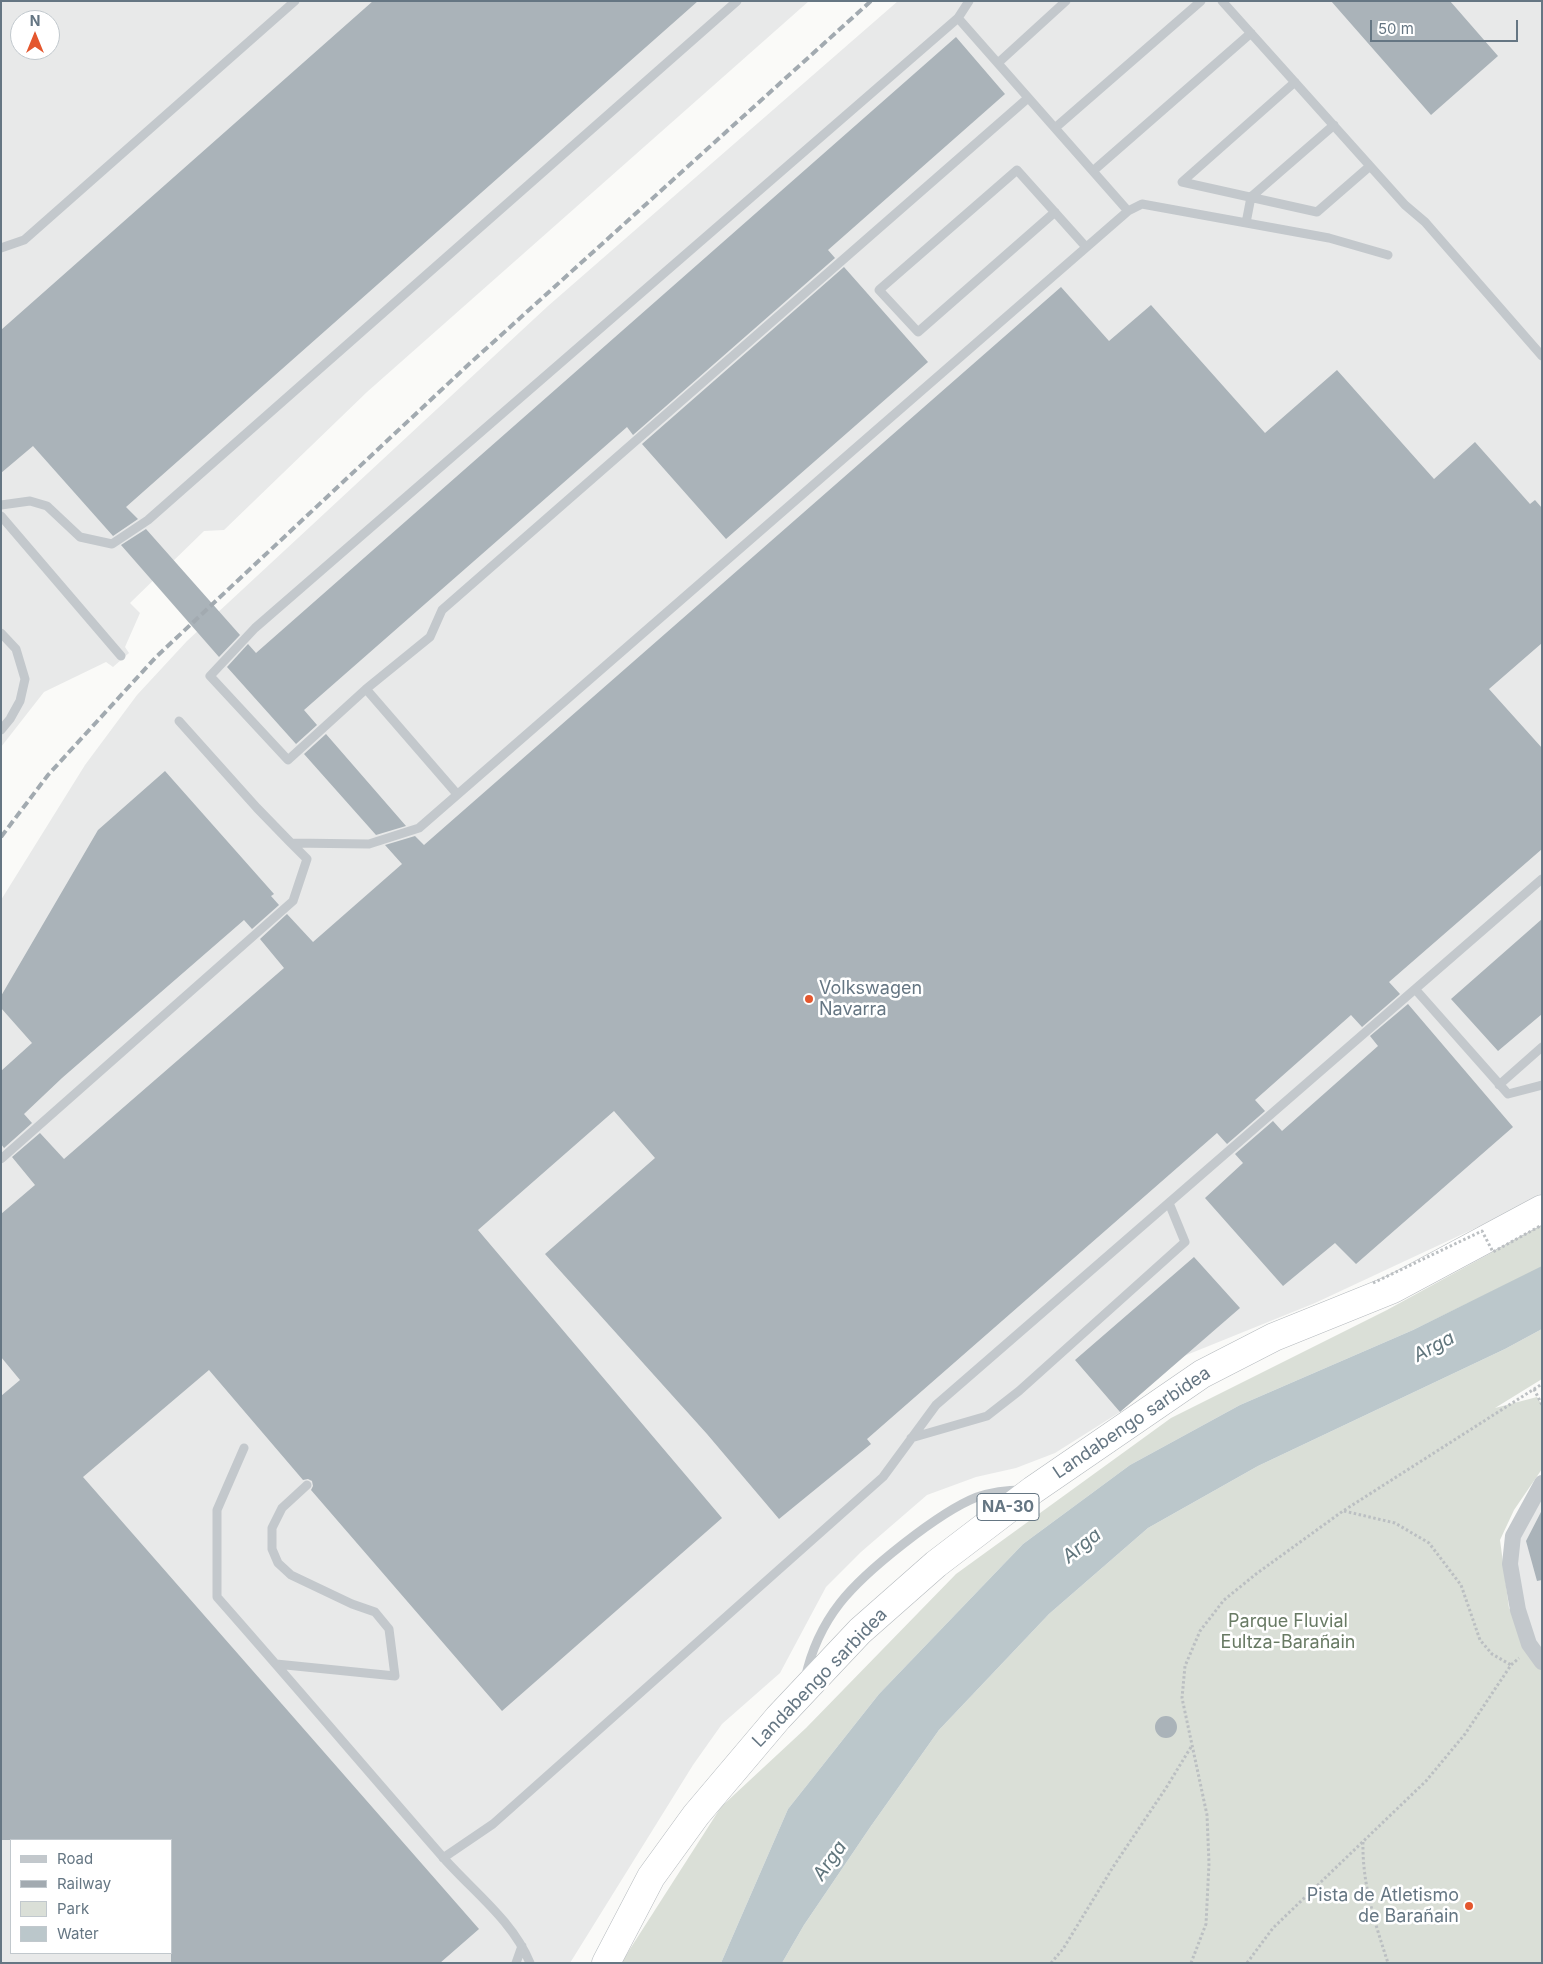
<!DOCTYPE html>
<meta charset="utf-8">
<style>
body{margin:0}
#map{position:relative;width:1543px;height:1964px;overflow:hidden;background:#fafaf8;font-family:Inter,sans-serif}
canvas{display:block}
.frame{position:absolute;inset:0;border:2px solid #657683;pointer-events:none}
.legend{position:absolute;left:10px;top:1839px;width:162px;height:115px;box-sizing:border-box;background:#fff;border:1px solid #c1c8cd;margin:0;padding:6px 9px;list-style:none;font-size:15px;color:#657683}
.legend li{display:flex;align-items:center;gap:10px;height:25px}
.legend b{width:25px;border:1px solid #c1c8cd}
.north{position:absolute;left:10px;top:10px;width:50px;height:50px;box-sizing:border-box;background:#fff;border:1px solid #c1c8cd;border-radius:50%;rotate:0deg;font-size:14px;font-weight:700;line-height:20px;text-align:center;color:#657683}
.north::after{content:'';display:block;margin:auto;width:18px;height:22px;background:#e4572e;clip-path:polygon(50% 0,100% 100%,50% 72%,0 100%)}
.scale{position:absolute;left:1370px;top:20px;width:148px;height:22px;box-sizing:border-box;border:2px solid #657683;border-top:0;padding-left:6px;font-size:15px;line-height:18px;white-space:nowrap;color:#657683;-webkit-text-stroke:4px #fff;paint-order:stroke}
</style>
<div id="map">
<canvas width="1543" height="1964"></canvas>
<div class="frame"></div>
<ul class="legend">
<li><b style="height:6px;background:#c3c8cc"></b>Road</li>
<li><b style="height:6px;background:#a2aab0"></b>Railway</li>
<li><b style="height:14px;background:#dadfd7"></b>Park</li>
<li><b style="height:14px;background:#bbc7cb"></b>Water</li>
</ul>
<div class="north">N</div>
<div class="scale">50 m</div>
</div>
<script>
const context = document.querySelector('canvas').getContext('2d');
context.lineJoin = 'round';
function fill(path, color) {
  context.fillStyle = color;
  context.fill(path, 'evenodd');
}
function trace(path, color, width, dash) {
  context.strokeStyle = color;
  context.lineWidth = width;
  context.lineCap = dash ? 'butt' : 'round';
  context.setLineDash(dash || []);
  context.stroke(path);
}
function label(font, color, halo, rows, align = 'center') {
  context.font = font + ' Inter,sans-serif';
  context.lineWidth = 5;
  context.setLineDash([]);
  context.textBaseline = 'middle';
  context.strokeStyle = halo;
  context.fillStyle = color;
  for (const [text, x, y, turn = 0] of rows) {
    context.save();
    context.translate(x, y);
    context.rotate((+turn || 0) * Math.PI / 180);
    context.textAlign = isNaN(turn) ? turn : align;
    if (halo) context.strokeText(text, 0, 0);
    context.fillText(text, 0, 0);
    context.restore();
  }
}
fill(new Path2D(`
 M1 1H809L367 392 224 530 204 531 130 603 140 613 125 647 129 653 113 667 106 662 44 692 1 747ZM20 20H50V50H20Z
 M898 1H1542V1197L1315 1303 1184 1356 1120 1412 1055 1453 1016 1468 976 1477 927 1495 861 1552 826 1587 780 1673 722 1724 693 1765 570 1963H1V900L85 765 137 695 187 641 548 306ZM11 1840H171V1953H11Z
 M1542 1483V1662L1510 1564Z`), '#e8e9e9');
fill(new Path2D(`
 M1542 1225V1267L1413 1330 1240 1405 1130 1465 1023 1544 879 1694 788 1809 721 1963H621L721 1807 806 1728 956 1574 1171 1418 1387 1310Z
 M1542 1329V1379L1495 1408 1537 1397 1542 1405V1469L1514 1510 1500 1540 1509 1608 1542 1660V1963H782L804 1925 871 1826 939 1730 1049 1614 1148 1528 1258 1466 1505 1349Z`), '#dadfd7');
fill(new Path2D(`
 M1542 1266V1329L1505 1349 1258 1466 1148 1528 1049 1614 939 1730 871 1826 804 1925 782 1963H721L788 1809 879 1694 1023 1544 1130 1465 1240 1405 1413 1330Z`), '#bbc7cb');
fill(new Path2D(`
 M373 1H698L126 507 138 519 113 536 33 446 1 473V330Z
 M1331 1H1450L1498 56 1431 115Z
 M956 37 1005 94 828 250 835 258 633 435 627 427 304 710 317 725 296 744 227 667 248 644 256 653Z
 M844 267 928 362 726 539 642 444Z
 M1061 287 1109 341 1151 305 1265 433 1337 370 1434 479 1475 442 1530 504 1535 500 1542 508V643L1489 689 1542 748V849L1389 982 1400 994 1362 1027 1351 1015 1255 1100 1265 1111 1227 1144 1217 1133 867 1439 871 1444 779 1519 707 1434 545 1254 655 1158 614 1111 478 1230 722 1518 502 1711 311 1490 313 1486 312 1481 308 1479 303 1480 209 1370 83 1477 479 1929 440 1963H171V1840H1V1396L20 1380 1 1357V1214L35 1185 12 1157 40 1133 64 1159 284 968 260 939 287 914 313 942 402 864 385 845 415 836 424 845Z
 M146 529 240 635 219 657 121 545Z
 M326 734 406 826 376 835 304 754Z
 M165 771 274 894 271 896 279 905 252 929 244 920 62 1078 24 1114 32 1123 4 1148 1 1144V1071L32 1043 1 1008V996L98 830Z
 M1542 919V1014L1498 1051 1451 999Z
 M1408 1004 1513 1127 1356 1264 1335 1243 1283 1286 1205 1198 1243 1163 1235 1154 1273 1121 1282 1131 1378 1046 1370 1036Z
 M1194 1257 1240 1308 1120 1412 1075 1360Z
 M1542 1510V1580L1537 1581 1526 1541Z
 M1155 1727a11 11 0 1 1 22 0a11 11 0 1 1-22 0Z`), '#aab3b9');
const trunk = new Path2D(`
 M606 1963 651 1877 696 1815 778 1718 860 1631 936 1564 1033 1490 1202 1374 1274 1337 1393 1289 1542 1209`);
trace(trunk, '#b4b9bd', 29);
trace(new Path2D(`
 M1534 1389 1542 1405
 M1344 1511 1395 1523 1429 1543 1461 1585 1480 1640 1492 1654 1511 1665
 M1363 1842C1362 1884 1375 1923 1388 1963
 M1051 1963 1063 1949 1113 1867 1166 1788 1191 1747
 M1191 1963 1206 1924 1209 1863 1207 1815 1182 1698 1185 1666 1200 1631 1224 1600 1256 1574 1343 1511 1542 1384
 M1247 1963 1273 1928 1426 1781 1465 1734 1511 1665 1519 1658`), '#bbbfc2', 3, [2.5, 2.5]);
trace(new Path2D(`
 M1222 1 1405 205 1425 222 1542 356
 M958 18 969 1
 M998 63 1066 1
 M1295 82 1182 182 1317 212 1370 166
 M1028 98 442 610 430 637 366 689 288 760 210 676 255 628 958 18C1015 82 1071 147 1128 211
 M1055 128 1201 1
 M1093 171 1251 33
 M1055 212 918 332 879 290 1017 170 1086 247
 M1246 223 1251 197 1334 125
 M1 248 24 240 295 1
 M1 505 30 501 47 506 80 537 112 544 148 520 737 1
 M1 516 121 656
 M1 633 16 649 25 679 20 701 10 719 1 730
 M366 689 457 794
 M179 721 257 808 291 843 369 844 419 828 1128 211 1142 204 1329 238 1388 255
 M1415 989 1508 1094 1542 1085
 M1499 1085 1542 1047
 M1 1159 293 901 307 859 291 843
 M911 1438 987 1416 1019 1391 1185 1242 1169 1203
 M244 1448 217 1510V1597C292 1682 366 1769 441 1855 471 1890 512 1919 530 1963
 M276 1664 395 1676 389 1629 375 1612 352 1604 291 1575 278 1563 272 1549V1528L282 1508 307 1485
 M805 1679C811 1651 822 1626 840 1603 865 1571 939 1512 977 1497 992 1492 1007 1490 1022 1490
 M443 1858 493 1824 883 1477 936 1405 1542 879
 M516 1963 522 1946`), '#c3c8cc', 9);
trace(new Path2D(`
 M1542 1483 1513 1536 1510 1564 1518 1610 1529 1644 1542 1662`), '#c3c8cc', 16);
trace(trunk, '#fff', 28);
trace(new Path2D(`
 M1 837 48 775 156 657 468 365 871 1`), '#a2aab0', 4, [8, 4]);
trace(new Path2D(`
 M1373 1283 1482 1231 1493 1252 1542 1225`), '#bbbfc2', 3, [2.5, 2.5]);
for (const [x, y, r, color] of [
 [809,999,5,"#e4572e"],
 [1469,1906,5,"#e4572e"]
]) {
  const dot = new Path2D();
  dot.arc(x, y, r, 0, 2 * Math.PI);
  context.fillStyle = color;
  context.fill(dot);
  trace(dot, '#fff', 2);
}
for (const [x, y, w] of [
 [1008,1507,62]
]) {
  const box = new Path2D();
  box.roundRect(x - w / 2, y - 13.5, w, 27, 4);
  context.fillStyle = '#fff';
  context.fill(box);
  trace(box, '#657683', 1);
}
label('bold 16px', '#657683', null, [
 ["NA-30",1008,1507]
]);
label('18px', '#657683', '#fff', [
 ["Volkswagen",819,989],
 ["Navarra",819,1010],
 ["Pista de Atletismo",1459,1896,"right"],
 ["de Barañain",1459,1917,"right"]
], 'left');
label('18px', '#657683', '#fff', [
 ["Landabengo sarbidea",1132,1423,-34],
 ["Landabengo sarbidea",820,1678,-46]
]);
label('18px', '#687a64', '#fff', [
 ["Parque Fluvial",1288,1622],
 ["Eultza-Barañain",1288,1643]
]);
label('italic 19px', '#60757c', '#fff', [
 ["Arga",1434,1347,-28],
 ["Arga",1082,1546,-39],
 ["Arga",830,1861,-55]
]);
</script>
